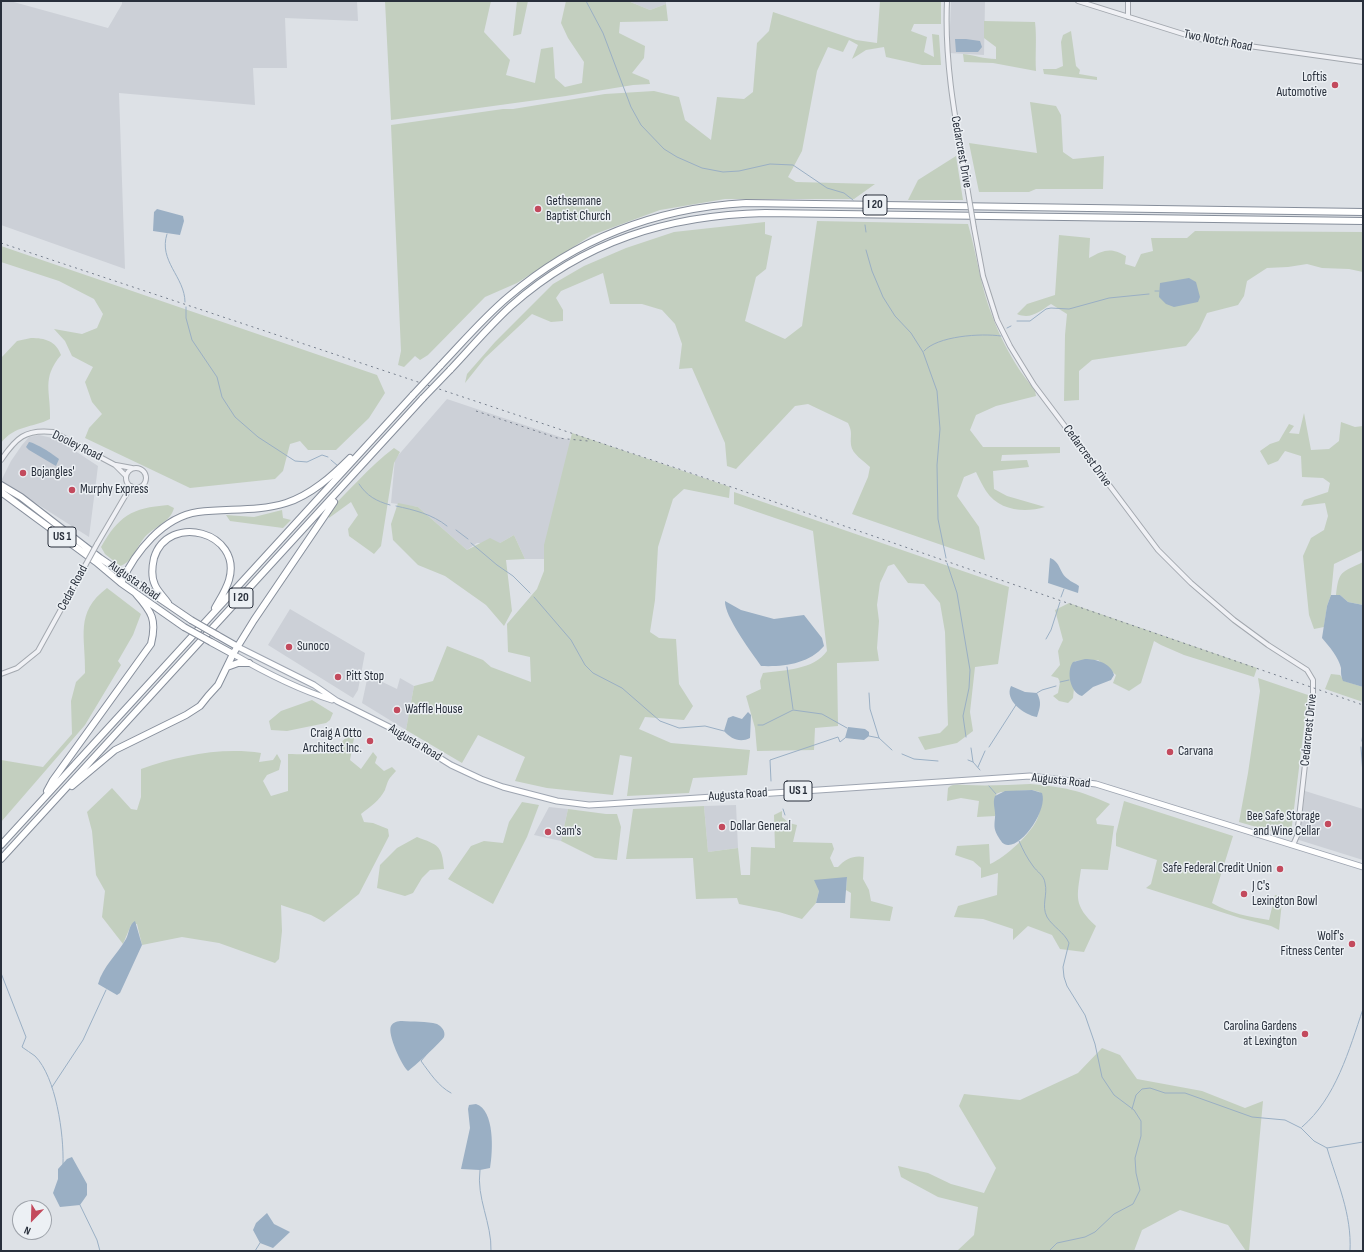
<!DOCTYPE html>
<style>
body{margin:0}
#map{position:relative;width:1364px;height:1252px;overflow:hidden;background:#dde1e6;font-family:"Sofia Sans Condensed",sans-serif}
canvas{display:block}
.frame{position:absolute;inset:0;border:2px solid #282f3b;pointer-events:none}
.north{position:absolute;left:12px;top:1200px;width:40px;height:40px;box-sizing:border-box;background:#ecf0f4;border:1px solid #9ea3aa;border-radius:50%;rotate:203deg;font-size:11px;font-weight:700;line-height:16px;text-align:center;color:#282f3b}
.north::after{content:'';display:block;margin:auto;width:14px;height:18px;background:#c34a5d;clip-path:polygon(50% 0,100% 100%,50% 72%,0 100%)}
</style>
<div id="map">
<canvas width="1364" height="1252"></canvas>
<div class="frame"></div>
<div class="north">N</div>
</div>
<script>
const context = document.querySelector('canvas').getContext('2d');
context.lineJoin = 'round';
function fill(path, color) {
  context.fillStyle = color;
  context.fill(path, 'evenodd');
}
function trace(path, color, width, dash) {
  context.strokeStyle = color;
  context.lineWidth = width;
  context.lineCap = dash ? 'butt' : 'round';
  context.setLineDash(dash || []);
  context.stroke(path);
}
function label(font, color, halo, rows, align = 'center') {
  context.font = font + ' "Sofia Sans Condensed",sans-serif';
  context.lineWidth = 3;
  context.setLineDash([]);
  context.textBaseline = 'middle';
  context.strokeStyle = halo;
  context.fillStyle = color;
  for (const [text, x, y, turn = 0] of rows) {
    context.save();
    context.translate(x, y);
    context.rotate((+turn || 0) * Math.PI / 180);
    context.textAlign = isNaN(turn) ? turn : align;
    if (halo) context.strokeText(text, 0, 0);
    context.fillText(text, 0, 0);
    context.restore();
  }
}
fill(new Path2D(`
 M1 1H10L108 28 122 4V1H357L358 21 285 18 287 68H253L255 105 119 93 125 269 1 225Z
 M628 1H666V4L650 10Z
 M951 1H985L984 55 949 53Z
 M447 399 575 442 547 559H525L514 535 500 543H477L467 550 418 507 391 503 395 459Z
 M39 435 57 439 98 466 89 537 1 481 11 461 22 445 29 437Z
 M290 609 365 653 358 690 353 698 268 645Z
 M368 675 397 689 400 678 414 686 406 730 362 703Z
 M1305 791 1363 809V860L1299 840Z
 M736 805 738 848 708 852 704 806Z
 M549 807 568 809 561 841 534 835Z`), '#ccd0d7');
fill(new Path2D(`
 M385 1H491L484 32 510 60 506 75 535 83 541 49 553 47 555 78 565 87 582 83 584 62 568 38 561 23 566 1H628L650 10 666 4 668 21 620 22 619 33 645 46 644 58 632 73 649 80 650 84 633 85 566 96 391 120Z
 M517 1H528L521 34 513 36Z
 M880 1H941V24H914L911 31 927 37 924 52 934 57 932 34 939 35 941 65H922L886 57 884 47 866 50 852 59 858 45 849 40 843 52 828 47 817 71 802 151 788 177 796 182 875 184 854 199H725L660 210 592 235 517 283 485 297 428 355 420 360 415 356 404 367 398 365 401 351 391 125 503 109H513L605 94 654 91 679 97 685 120 711 140 717 97 744 99 753 92 757 43 769 31 773 12 856 40 877 43Z
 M984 21 1035 22C1037 38 1035 55 1036 71L993 63 964 62 963 54C975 55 983 59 996 59V47L984 38Z
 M1071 31 1076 66 1080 70 1079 74 1097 77V80L1044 74 1043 69H1056L1063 66 1061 42 1063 35Z
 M1030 102 1056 106 1061 115 1063 152 1073 159 1104 156 1103 189H1036L1029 192H979L969 143 1037 153Z
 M956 156 963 200H908L918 180Z
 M817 221 968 224C973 241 976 258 980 275 989 316 1008 359 1035 390L1036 396 996 406 976 415 970 430 983 447H1060V453L1002 455 1001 461 1027 460 1029 467 993 471 994 489 1007 496 1045 507C1025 513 999 511 986 491 982 485 979 478 976 472L964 477 957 496 979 527 985 560 852 514 868 477 870 467C864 461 852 454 851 445 850 435 853 433 848 423L808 404 795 406 736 469 727 466 725 443 692 368 679 369 682 344 675 324 662 310 642 304H610L603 273 561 291 556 298 563 310V321L551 322 532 314 485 358 465 383 467 374 495 342 553 284 584 266 626 248 674 232 765 222V234L772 236 766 269 756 277 745 321 785 339 802 326Z
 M1195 231 1363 232V272L1349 269 1322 268 1307 264 1288 267 1267 268 1247 281 1244 296 1238 305 1207 313 1199 330 1186 346 1092 360 1079 371V400L1064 401 1065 335 1067 314 1051 304C1040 311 1031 320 1017 314L1027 304 1055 295 1059 235 1090 238 1089 258C1104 250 1110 247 1126 256L1125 264 1135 267 1141 254 1153 251 1151 238H1187Z
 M1 246 377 375 385 393 369 418 336 450H308L300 441 290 444 283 471 275 479 190 488 85 438 89 428 102 414 92 402 85 382 93 367 72 356 65 341 54 329 82 334 97 328 103 314 94 299 59 281 1 262Z
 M31 338C45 338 56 341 61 355 41 379 51 391 50 419 32 428 15 425 1 443V358L17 341Z
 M1304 413 1311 450 1329 449 1339 441 1341 422 1355 427 1363 426V550L1334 564 1331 595 1327 606 1324 627 1314 629 1309 615 1303 556 1311 538 1324 530 1328 516 1325 503 1301 506 1304 500 1328 492 1330 483 1323 478 1302 477 1301 456 1285 451 1278 461 1268 465 1260 451 1270 444 1279 441 1289 424 1294 426 1289 433 1299 434Z
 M572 433 730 487 729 498 684 489 673 499 658 547 655 600 650 632 659 638 676 639 679 684 693 706 684 720 645 717 639 729 671 743 750 750 747 775 693 778 689 793 627 796 632 757 620 755 613 795 547 788 515 781 525 757 478 735 462 763 406 730 414 686 433 681 447 646 483 660 491 667 531 682 530 657 508 652 507 624 537 589 544 571V545Z
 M394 448 400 452 394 463 381 546 374 554 349 536 348 529 358 515 351 502 329 518 326 513C349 491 369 467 394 448Z
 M734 492 1009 587 998 664 975 667 970 712 973 731 957 743 925 750 918 737 940 733 948 725 945 632 940 603 924 584 908 583 894 564 888 566 880 583 877 605 879 621 877 648 879 661 837 663 838 726 815 728 814 750 757 751 755 728 746 696 761 689 760 681 763 673C784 670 814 670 827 651L813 531 734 504Z
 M398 503 418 507 467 550 490 538 500 543 514 535 525 559 506 560 512 611 504 626 486 605 445 576 418 565 393 540 391 524Z
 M168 505 174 508C170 523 153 527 144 538 136 548 133 562 120 566L105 554 101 547C119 516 131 508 168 505Z
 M282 510 283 518 291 520 283 528 230 521 226 515 254 517Z
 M1363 562V605L1348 602 1340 595H1336C1339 570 1341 573 1363 562Z
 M107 588 141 614 133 635 118 661 121 665 85 725 1 822V760L43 767 72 734 71 701 76 682 85 673C86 637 74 613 107 588Z
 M1069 603 1257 668 1254 677 1184 655 1161 645 1154 641 1141 683 1129 691 1113 683 1116 675 1098 660 1075 661 1071 682 1074 688 1073 698 1068 703 1059 701 1053 696 1058 693 1060 682 1058 678 1051 676 1060 665 1058 651 1063 640 1055 610Z
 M1331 674 1340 675 1344 681 1363 687V702L1325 689Z
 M1258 678 1308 695 1291 833 1288 836 1239 822 1248 773 1260 691Z
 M312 700 333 713 330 720 326 723 287 731 271 730 269 721 281 711Z
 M356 727 350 760 361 769 373 752 377 757 375 763 384 771 392 767 396 771C387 781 389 779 385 790 380 800 370 807 361 814L364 822 373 823 388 829 389 836 359 894 324 922 311 915 281 905 282 931 279 959 275 963 219 943 182 937 142 945 137 924 131 925 123 944 102 917 105 891 96 875 92 831 87 812 112 788 131 809 137 810 141 797V769C178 756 221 747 261 753L259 762 273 760 277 754 281 761 279 770 267 775 263 781 271 796 288 791V754C325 755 331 755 356 727Z
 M1030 784C1064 787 1079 790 1110 804L1096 819 1097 824 1114 826 1108 870 1081 869C1077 897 1073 905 1096 926L1084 952 1060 949 1052 935 1028 926 1013 940V929L983 919 954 917 958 906 997 895 998 873 981 878V868L973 861 955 855 957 846 989 844 990 864C1005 858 1033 832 1038 817 1041 810 1040 799 1040 792L1032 790 1001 792 996 794 995 816 977 817 979 801 961 798 947 801 948 788C952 783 960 785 966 785 987 786 1009 785 1030 784Z
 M1124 801 1233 836 1212 903C1229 913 1250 917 1269 920L1275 895H1280L1282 902 1279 930 1271 926 1240 918 1146 888 1151 884 1157 860 1116 846V834Z
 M522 802 539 805 527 837 493 904 448 879 471 846 484 841 503 843 509 822Z
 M704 806 708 852 738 848 741 875H750L751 847 775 848 774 815 782 811V817L789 823 797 825 793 842 832 843 834 849 830 858 834 867H838C845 859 854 855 864 857L863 879 869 890 871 901 893 907 890 921 850 918 851 893 846 890 847 878 819 891 816 903 802 919 779 912 739 904 737 898 696 899 693 858 626 859 633 809Z
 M568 809 606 814H617L621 827 617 860 595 858 561 841Z
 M417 837C438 845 442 845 444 869L430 870 422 878 413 893 405 896 377 888 380 865 397 848Z
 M1102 1048 1120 1055 1137 1079 1202 1091 1245 1108 1263 1101 1249 1251H1246L1228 1225 1180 1210 1142 1230 1134 1251H957L974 1235 978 1207 938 1197 901 1177 898 1166 928 1173 951 1184 984 1193 996 1168 959 1106 964 1094 1020 1100 1078 1073Z`), '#c3cfbf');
fill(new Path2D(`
 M955 39H966L980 41 982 47 978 52H956Z
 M157 209 183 216 184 221 180 235 153 231 154 212Z
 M1189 278 1196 282 1200 297 1198 302 1174 307 1166 304 1159 297 1160 283Z
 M29 442C36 443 53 454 59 459L56 466 29 450 26 447Z
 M1050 558C1061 562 1059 573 1068 579 1071 582 1075 583 1079 586L1078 593 1048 583Z
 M1331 595H1340L1348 602 1363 605V687L1343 681C1341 676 1341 674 1341 668 1339 658 1329 646 1322 638L1327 606Z
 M725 601 741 610 774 619 804 615 822 638 824 646C809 664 783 667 761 666 752 653 724 616 725 601Z
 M1085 659C1096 659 1111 663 1114 675L1111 680 1093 687 1082 696C1070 693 1066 671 1073 662Z
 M1011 686 1025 692 1037 693C1042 703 1040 707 1037 717 1024 715 1004 700 1011 686Z
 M748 712 751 715 750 738C740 743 731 739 724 731L728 718 733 716 742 719Z
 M848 727 865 729 869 732V736L864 740 845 738Z
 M1032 790 1042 793C1048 809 1023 846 1008 845 1003 845 1001 841 999 838 994 830 994 827 995 818 996 810 992 803 995 796L1005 791Z
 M847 877 845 903H816L819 891 814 880Z
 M135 921 142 945 120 993 117 995 98 984C103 966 117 955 126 939 129 934 129 924 135 921Z
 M402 1021C412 1022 427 1021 437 1024 441 1026 446 1031 444 1037 442 1041 413 1068 408 1071 402 1066 387 1034 391 1026 393 1022 398 1021 402 1021Z
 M476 1104C495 1110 493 1152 490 1168L480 1170 461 1169 470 1128 468 1109 469 1105Z
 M72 1157 87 1184V1195L80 1205 60 1207 53 1193 58 1179V1169L67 1159Z
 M267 1213 274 1224 290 1232 273 1248 260 1243 253 1230 256 1223Z`), '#9aafc4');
trace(new Path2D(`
 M586 1 603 33 631 107 641 125 664 149 677 157 702 168 723 172 739 171 770 164 793 165 827 188 844 193 853 200
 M865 225 866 232
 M167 234C158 261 185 277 185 302
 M866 250 872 271 883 297 895 316 911 333 923 352 937 391 940 429 937 465 938 519 946 558
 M1155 291H1159
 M186 307V318L192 340 217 377 222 397 235 417 258 437 295 461 307 462 322 455 328 457
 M1017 321H1030L1046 309 1051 308 1069 309 1109 298 1149 294
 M1007 328 1011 326
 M924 351C937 336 981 333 1001 336
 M331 460 338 466
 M359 484C367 496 376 501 390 505
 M396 506C414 510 432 514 447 526
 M456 530 468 539
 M471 543 497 565 513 576 530 593
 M947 563 957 593 970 670 969 688 963 716 966 737
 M534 597 571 640 585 665 593 673 622 688 660 721 679 728 705 726 724 731
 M1061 597 1064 589
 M1046 639 1051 630 1060 602
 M787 667 793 709
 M1060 682 1069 680
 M869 693 870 709 879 738 892 750
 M1037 693 1042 690 1056 686
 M758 725H763L793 710 822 714 847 728
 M869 736 879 738
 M1362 741 1363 733
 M989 747 1016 705
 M1361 747 1363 774
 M971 748 973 762 980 770
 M902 754 914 759 938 761
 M968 760 973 762
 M978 767 985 751
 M771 781 770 760 838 737 840 742 845 738
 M989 786 996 794
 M783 809 785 815
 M1019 841C1023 850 1027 858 1033 866 1037 872 1044 875 1045 883 1048 895 1041 905 1047 917 1053 927 1064 932 1069 943L1063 967 1064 977 1067 986 1085 1015 1095 1044 1102 1077 1114 1095 1134 1110 1141 1121V1136L1135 1158 1136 1173 1140 1190 1133 1204 1114 1214 1095 1232 1085 1237 1057 1243 1049 1251
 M1 973 26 1037 22 1047C26 1050 31 1053 35 1056 56 1077 64 1134 63 1164
 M426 1055 421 1061C430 1073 438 1086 451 1093
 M52 1087 83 1040 106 990
 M1132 1109 1136 1095 1142 1089 1150 1088 1165 1093H1185L1252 1117 1285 1120 1301 1128 1314 1141 1327 1148 1363 1142
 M1302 1127C1336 1098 1349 1050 1363 1009
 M1327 1148C1337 1182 1352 1214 1350 1251
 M480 1170C476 1198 492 1223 491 1251
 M80 1205 97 1240 100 1251
 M255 1251 260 1243`), '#9aafc4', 1);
const minor = new Path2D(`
 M947 1C944 66 957 128 968 192
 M1078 1 1199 39 1363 62
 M1128 1V17
 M974 228 983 276 997 320 1010 346 1034 385 1158 550 1191 583 1234 620 1268 645 1307 670 1313 680V693L1297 836 1293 845
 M1 460C16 438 25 429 53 432L115 465 126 476
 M116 465 132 468
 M126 478a10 10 0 1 1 20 0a10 10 0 1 1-20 0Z
 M97 544 131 486
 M1 674 17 668 38 651 86 564`);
const major = new Path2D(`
 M238 647 314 685 337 701 395 730 451 765 481 779 503 787 557 801 589 805 607 804 1030 776 1096 784 1363 867
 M233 654C264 672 297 689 332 700`);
const highway = new Path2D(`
 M440 366C462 343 483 318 508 297 577 238 655 208 746 203L1363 212
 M450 370C470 349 489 326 511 306 584 241 669 215 765 213L1363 221
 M1 485 21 497 100 558 191 620
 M1 492 96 562 121 583 184 627
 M121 583C135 552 163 517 198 512 228 508 257 512 286 503 311 495 332 476 350 458
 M168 603C164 597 158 592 155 585 151 577 152 567 154 558 168 512 243 532 229 580 226 590 220 599 215 608
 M217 635 238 647
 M211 642 233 654
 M227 667 238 663H249
 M72 786 115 750 186 715 200 706 208 696 218 685 233 654 254 620 334 502
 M47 791 53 780 151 644C157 620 152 612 136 594
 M1 845 413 395
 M1 859 423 398`);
trace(minor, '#a3a8af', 6);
trace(major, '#9ea5b1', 7);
trace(highway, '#868e9b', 8);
trace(minor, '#f0f1f5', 4);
trace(major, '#fff', 5);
trace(highway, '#fff', 6);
trace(new Path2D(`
 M1 243 682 470 1363 705
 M476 411 557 438 588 441`), '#78808e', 1, [2, 4]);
const minorBridge = new Path2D(`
 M968 192 974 228
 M86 564 97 544`);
const highwayBridge = new Path2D(`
 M413 395 440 366
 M423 398 450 370
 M191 620 217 635
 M184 627 211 642`);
trace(minorBridge, '#a3a8af', 6, []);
trace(highwayBridge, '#868e9b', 8, []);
trace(minorBridge, '#f0f1f5', 4);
trace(highwayBridge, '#fff', 6);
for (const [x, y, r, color] of [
 [1335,85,4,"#c34a5d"],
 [538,209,4,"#c34a5d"],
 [23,473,4,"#c34a5d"],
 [72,490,4,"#c34a5d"],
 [289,647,4,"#c34a5d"],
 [338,677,4,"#c34a5d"],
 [397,710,4,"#c34a5d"],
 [370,741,4,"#c34a5d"],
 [1170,752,4,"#c34a5d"],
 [1328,824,4,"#c34a5d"],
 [722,827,4,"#c34a5d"],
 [548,832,4,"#c34a5d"],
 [1280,869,4,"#c34a5d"],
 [1244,894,4,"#c34a5d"],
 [1352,944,4,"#c34a5d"],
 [1305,1034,4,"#c34a5d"]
]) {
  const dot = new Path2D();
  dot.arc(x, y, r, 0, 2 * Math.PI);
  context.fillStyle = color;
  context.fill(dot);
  trace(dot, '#ecf0f4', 1.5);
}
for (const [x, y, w] of [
 [875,205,24],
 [62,537,28],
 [241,598,24],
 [798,791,28]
]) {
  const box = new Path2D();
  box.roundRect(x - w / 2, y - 10, w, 20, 3);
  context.fillStyle = '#ecf0f4';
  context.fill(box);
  trace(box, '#282f3b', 1);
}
label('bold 12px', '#282f3b', null, [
 ["I 20",875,205],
 ["US 1",62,537],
 ["I 20",241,598],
 ["US 1",798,791]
]);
label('13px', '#282f3b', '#ecf0f4', [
 ["Two Notch Road",1218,41,11],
 ["Cedarcrest Drive",961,152,80],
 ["Dooley Road",77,446,26],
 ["Cedarcrest Drive",1087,456,54],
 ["Augusta Road",134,581,35],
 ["Cedar Road",73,588,-62],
 ["Cedarcrest Drive",1309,730,-84],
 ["Augusta Road",415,743,31],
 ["Augusta Road",1061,781,6],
 ["Augusta Road",738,795,-4]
]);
label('13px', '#282f3b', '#ecf0f4', [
 ["Loftis",1327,78,"right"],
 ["Automotive",1327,93,"right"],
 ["Gethsemane",546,202],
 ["Baptist Church",546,217],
 ["Bojangles'",31,473],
 ["Murphy Express",80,490],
 ["Sunoco",297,647],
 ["Pitt Stop",346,677],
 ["Waffle House",405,710],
 ["Craig A Otto",362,734,"right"],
 ["Architect Inc.",362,749,"right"],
 ["Carvana",1178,752],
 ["Bee Safe Storage",1320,817,"right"],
 ["and Wine Cellar",1320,832,"right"],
 ["Dollar General",730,827],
 ["Sam's",556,832],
 ["Safe Federal Credit Union",1272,869,"right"],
 ["J C's",1252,887],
 ["Lexington Bowl",1252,902],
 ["Wolf's",1344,937,"right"],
 ["Fitness Center",1344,952,"right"],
 ["Carolina Gardens",1297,1027,"right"],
 ["at Lexington",1297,1042,"right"]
], 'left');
</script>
